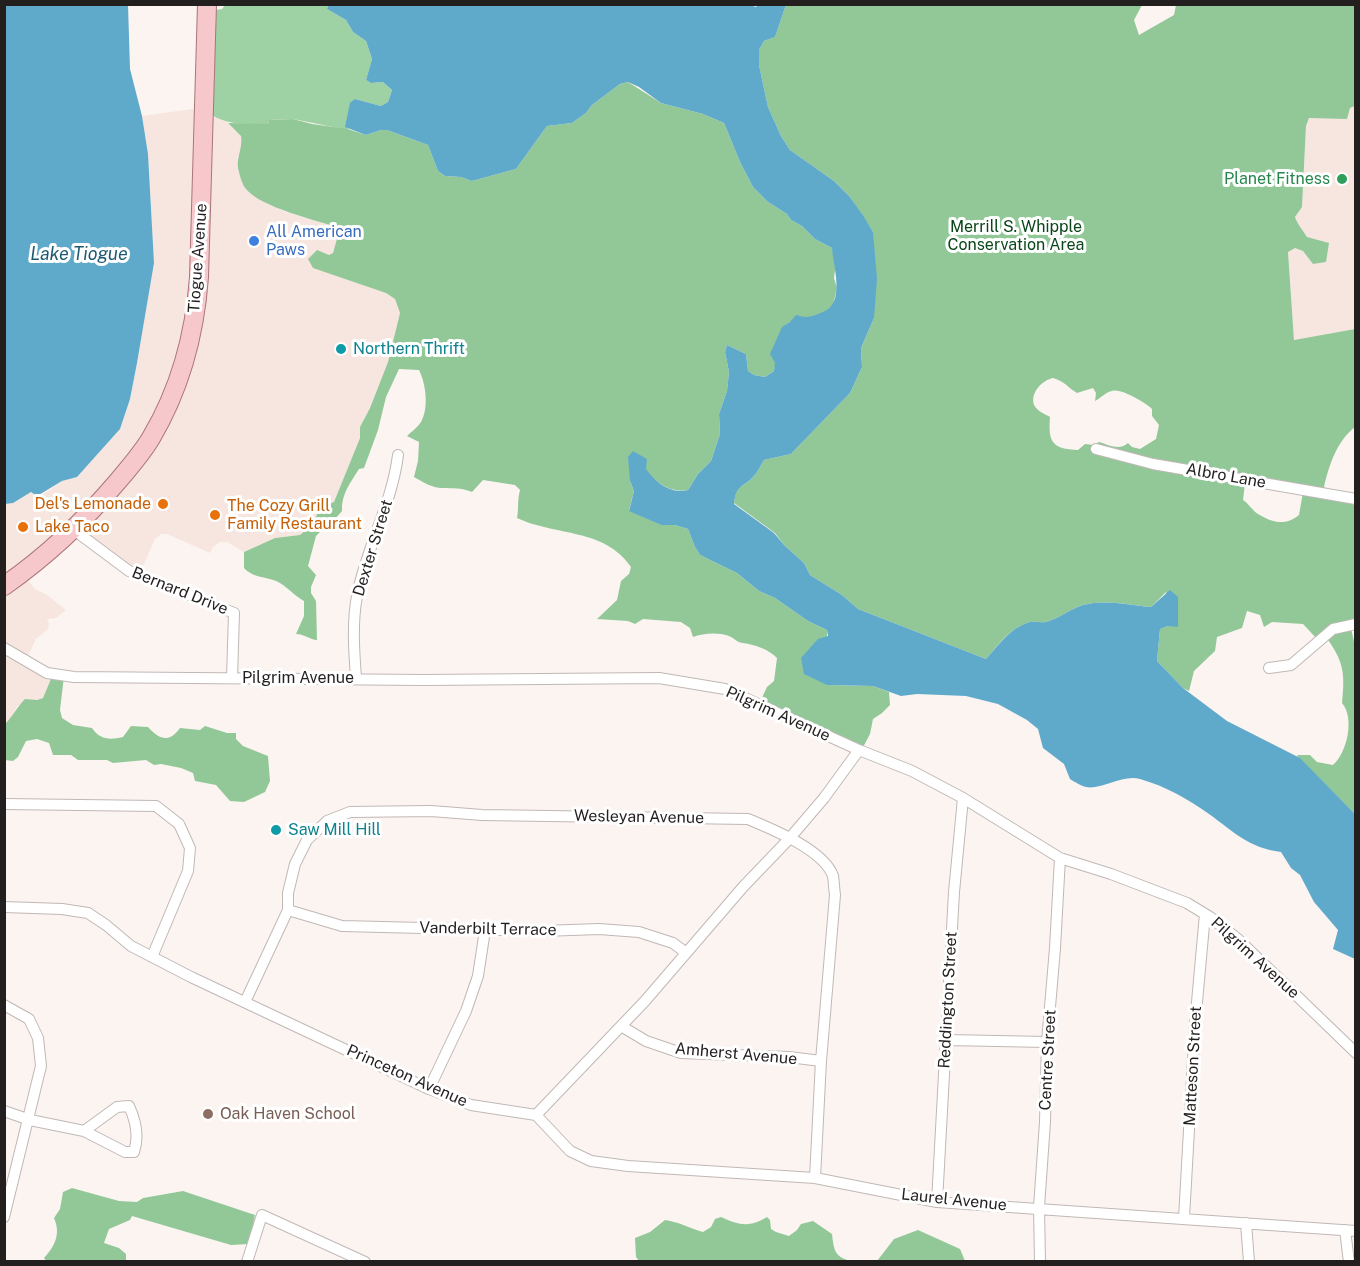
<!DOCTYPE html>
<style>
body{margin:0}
#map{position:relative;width:1360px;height:1266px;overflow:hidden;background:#fcf4f1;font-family:"Public Sans",sans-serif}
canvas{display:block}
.frame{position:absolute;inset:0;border:6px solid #221f1e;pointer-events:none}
</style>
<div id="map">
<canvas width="1360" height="1266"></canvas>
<div class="frame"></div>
</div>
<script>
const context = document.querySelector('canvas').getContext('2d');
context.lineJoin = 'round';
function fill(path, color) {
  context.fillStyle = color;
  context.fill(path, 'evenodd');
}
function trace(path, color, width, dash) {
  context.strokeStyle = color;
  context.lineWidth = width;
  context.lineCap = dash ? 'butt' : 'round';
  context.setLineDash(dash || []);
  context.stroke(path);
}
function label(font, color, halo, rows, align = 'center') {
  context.font = font + ' "Public Sans",sans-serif';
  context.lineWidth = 6;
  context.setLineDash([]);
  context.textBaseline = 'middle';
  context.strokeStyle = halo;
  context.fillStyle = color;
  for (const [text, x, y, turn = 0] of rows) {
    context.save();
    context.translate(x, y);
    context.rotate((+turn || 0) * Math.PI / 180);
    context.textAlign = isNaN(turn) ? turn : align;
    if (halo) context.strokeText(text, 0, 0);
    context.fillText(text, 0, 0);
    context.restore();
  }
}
fill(new Path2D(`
 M1355 106V329L1294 340 1288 251 1295 248 1303 251 1313 263 1326 262 1296 222 1295 217 1302 207 1306 126 1309 118 1313 117 1347 119 1350 108Z
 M207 107 212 115 228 123 241 136 242 148 237 158 260 199 286 212 341 228 333 253 329 255 395 299 400 313 388 362 370 408 360 427V438L334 503 320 507 313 524 300 535 275 538 244 552 227 542H220L213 547 210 553 167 534H161L155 539 144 564 137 573 75 530 23 574 35 589 47 595 66 610 56 618 47 619 49 623 48 629 36 639 26 660 53 674 43 698 17 706 12 717 5 724V504L13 503 31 492 42 495 62 481 77 477 120 429 130 399 137 363 154 263 148 154 142 116Z`), '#f7e6e0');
fill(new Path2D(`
 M225 5H328L327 9 346 20 353 32 366 41 372 59 366 80 371 83 383 82 392 90 388 102 381 106 355 99 348 130 293 119 268 120 269 124C249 124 229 126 212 115L209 11 222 9Z`), '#9ed1a3');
fill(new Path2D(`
 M786 5H1142L1134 20 1139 35 1174 15 1176 5H1355V106L1350 108 1347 119 1309 118 1306 126 1302 207 1295 217C1297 224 1303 230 1307 237L1329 243 1326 262 1313 264 1303 251 1295 248 1288 252 1294 340 1355 329V427C1337 441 1329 465 1324 487L1354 505 1355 518 1356 626 1351 628 1356 651 1355 814 1297 756 1298 755H1310L1317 762 1333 765C1347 753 1355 718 1342 703 1345 673 1344 662 1326 637L1318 640 1303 624 1272 622 1264 627 1260 615 1247 611 1242 628 1217 637 1215 651 1194 671 1189 691 1183 688 1157 661 1160 629 1168 626 1166 592 1151 607C1129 605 1105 599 1083 605 1070 609 1061 617 1049 621 1042 624 1034 620 1027 623 1009 629 998 645 986 659L858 609 842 595 810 575 804 563 785 546 775 533 734 503C736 484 743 488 753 477 758 472 761 465 764 460L791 454 850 393 862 367 861 348 874 318 873 232 850 197 834 181 790 150 781 136 768 107 759 65V50L764 41 775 37ZM1053 378C1066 382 1067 387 1077 393L1093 388 1096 393 1095 401C1101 398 1106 392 1112 391 1121 388 1146 403 1152 409V416L1159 425 1156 439 1140 449 1132 447 1128 443C1120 451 1109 445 1099 442L1094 445 1085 444 1078 450C1052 449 1048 442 1050 417 1045 414 1037 411 1034 405 1030 392 1043 380 1053 378ZM1245 483 1303 492 1299 515C1285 526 1273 523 1258 514 1252 510 1249 504 1243 500Z
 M628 82 661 103 703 114 724 123 740 162 753 187 768 202 787 214 791 220 802 226 815 239 832 248 836 262 834 278 837 288 833 305 827 311 814 317 790 322 783 327 774 371 765 377 754 375 748 371 746 354 727 345 725 352 729 372 727 391 719 414 720 434 711 461 698 474 688 490C669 493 657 483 645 469L630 481 634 491 629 510 661 525H675L688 529 695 547 700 555 737 573 759 591 775 598 808 621 827 630V685L873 686 889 692 890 705 882 713 873 719 870 734 861 751 759 704 767 687 774 681 777 658C768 649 756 645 743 643 738 643 735 639 731 637 720 632 704 633 693 637L690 628 681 622 643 619 635 624 628 621 597 619 617 600 621 581 629 574 631 567C605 528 555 536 517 518 519 507 517 502 520 490L515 485 483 480 472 492C460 487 454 489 442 488 432 488 423 482 414 477L418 461 419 442 407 436C411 432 418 427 421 422 429 408 426 384 419 370L399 369 386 397 378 430 364 468 359 469C351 482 341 494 342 511L334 520 329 530H322L316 536 308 566 316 575 311 587V593L316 601 317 640C310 640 305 634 296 634L304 616V601C295 596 288 588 280 583 268 576 254 579 244 568V552L275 538 300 535 313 524 320 507 334 502 360 438V427L370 408 388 362 400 313 395 299 386 293 313 268 308 259 317 250 329 255 333 253 340 228C318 221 260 207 246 189 243 186 240 177 239 172 235 158 243 150 241 136L228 123 269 124 268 120 293 119 312 124 348 129 366 135 381 130H387L428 145 438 171 445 176 461 177 472 181 516 169 547 126 572 123 586 113 592 105 620 84Z
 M53 674 64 676 60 710 62 718 73 725 92 728C100 740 110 740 123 737L131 726 148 727C160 740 169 743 180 728L200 730 205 726 227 733H236V739L243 746 268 756 270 781 265 792 244 802 230 801 216 785 195 781 193 773 181 768 161 764 154 765 146 760 113 763 107 760H78L71 755H53L49 743 37 739 26 741 18 757 13 761 5 760V724C13 716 17 707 25 699L37 700 43 698Z
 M72 1188 119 1201 137 1202 143 1198 183 1191 255 1215 249 1244 231 1245 132 1216 130 1220 109 1229 104 1243 119 1248 126 1254V1261L47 1262 44 1258C55 1246 61 1234 54 1218L60 1209 63 1192Z
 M721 1217C739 1225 749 1228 767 1217L770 1220 771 1229 776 1232 789 1236 797 1230 801 1224 813 1221 832 1234C834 1250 834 1256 850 1261L640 1262 636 1257 635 1238 650 1232 665 1220C679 1222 689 1228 703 1232L711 1227 715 1219Z
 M918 1230 960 1249 965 1261H877L894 1239Z`), '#92c898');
fill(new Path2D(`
 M4 5H128L130 69 142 116 148 154 154 263 137 363 130 399 120 429 77 477 62 481 37 496 31 492 13 503 5 504Z
 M328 5 747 4 756 7 758 5H786L775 37 764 41 759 50V65L768 107 781 136 790 150 834 181 850 197 864 217 873 232 877 279 874 318 861 348 862 367 850 393 791 454 764 460C761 465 758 472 753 477 743 488 736 484 734 504L774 533 785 546 804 563 810 575 842 595 858 609 986 659C998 646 1009 629 1027 623 1034 620 1042 624 1049 621 1061 617 1070 609 1083 605 1105 599 1128 605 1151 607L1170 590 1178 597V627L1168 626 1160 629 1157 661 1183 688 1227 721 1300 758 1355 814V959L1333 949 1338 930 1314 902 1300 875 1291 868 1281 852C1249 848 1234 832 1209 814 1188 799 1165 786 1140 779 1123 774 1101 790 1086 787 1081 786 1075 782 1070 779L1064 764 1043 748 1038 729 1027 720 998 704 966 696 917 694 901 696 873 686 827 685 804 674 801 658 818 639 828 636 827 630 808 621 775 598 759 591 737 573 700 555 695 547 688 529 675 525H661L629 511 634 491 630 481 628 457 633 451 647 459 646 469C657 483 669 494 688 490L698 474 711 461 720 434 719 414 727 391 729 372 725 352 727 345 746 354 748 371 754 375 765 377 774 371 775 363 770 354 782 327 790 322 796 315C809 319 812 316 823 312 846 303 833 266 832 248L815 239 802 226 791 220 787 214 768 202 753 187 740 162 724 123 703 114 661 103 639 87 628 82 620 84 592 105 586 113 572 123 547 126 516 169 472 181 461 177 445 176 438 171 428 145 387 130H381L366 135 345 127 350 103 355 99 381 106 388 102 392 90 383 82 371 83 366 80 372 59 366 41 353 32 346 20 327 9Z`), '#5faaca');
const street = new Path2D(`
 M1096 449 1153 464 1356 499
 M74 530 129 571 234 613 232 678
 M4 648 47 673 74 677 424 680 659 678 725 689 859 750 912 771 963 798 1060 858 1111 874 1187 903 1210 917 1239 940 1356 1053
 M1269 668 1291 665 1333 629 1356 624
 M356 678C354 651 352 623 357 596 366 548 392 504 398 455
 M4 804 156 806 179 824 190 848 188 871 152 957
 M4 907 62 909 88 913 106 925 131 946 191 977 429 1089 471 1105 536 1115 645 1001 743 887 789 839 824 798 859 750
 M288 910 342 926 543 931 599 929 639 932 673 943 685 952
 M245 1002 288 910V893L295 864 307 840 327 821 350 812 431 811 482 815 748 819C772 829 824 850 833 876 834 882 834 889 835 895L821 1061 815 1178
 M4 1005 29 1019 38 1038 41 1066 4 1217
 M621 1026 646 1041 681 1053 789 1057 821 1061
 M947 1040 1047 1042
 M429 1089 466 1011 478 976 485 930
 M129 1106C136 1121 139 1137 134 1152H125L84 1131 117 1107Z
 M4 1111 30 1120 84 1131
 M536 1115 570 1151 591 1161 628 1166 815 1178 937 1202 1356 1231
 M937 1202 954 892 963 798
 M1184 1218 1195 1024 1205 914
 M1246 1223 1249 1262
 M1345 1230 1349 1262
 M247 1262 262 1215 365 1262
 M1040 1262 1039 1207 1045 1122 1047 1042 1055 948 1060 858`);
const primary = new Path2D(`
 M4 586C47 556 84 521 118 481 130 467 142 453 151 438 180 389 195 333 199 277L207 4`);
trace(street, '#c0b8b5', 12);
trace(primary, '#a97578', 20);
trace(street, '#fff', 10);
trace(primary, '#f7c8cb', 18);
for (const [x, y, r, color] of [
 [1342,179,6,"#2e9e5b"],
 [254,241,6,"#3f7fe0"],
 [341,349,6,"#0f9aa8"],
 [163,504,6,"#e8710a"],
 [215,515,6,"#e8710a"],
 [23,527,6,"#e8710a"],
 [276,830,6,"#0f9aa8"],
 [208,1114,6,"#8d6e63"]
]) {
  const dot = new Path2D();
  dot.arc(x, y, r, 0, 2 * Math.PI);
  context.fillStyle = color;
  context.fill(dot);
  trace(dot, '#fff', 2);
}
label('16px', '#27864d', '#fff', [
 ["Planet Fitness",1330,179]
], 'right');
label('16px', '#0a4619', '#fff', [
 ["Merrill S. Whipple",1016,227],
 ["Conservation Area",1016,245]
]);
label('16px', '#366cbe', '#fff', [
 ["All American",266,232],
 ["Paws",266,250]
], 'left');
label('16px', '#221f1e', '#fff', [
 ["Tiogue Avenue",198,258,-86],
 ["Albro Lane",1226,476,10],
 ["Dexter Street",373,548,-73],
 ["Bernard Drive",180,591,22],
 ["Pilgrim Avenue",298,678],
 ["Pilgrim Avenue",778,714,24],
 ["Wesleyan Avenue",639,817,1],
 ["Vanderbilt Terrace",488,929,1],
 ["Pilgrim Avenue",1255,958,42],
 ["Reddington Street",948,1000,-87],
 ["Amherst Avenue",736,1054,5],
 ["Centre Street",1048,1060,-87],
 ["Matteson Street",1193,1066,-87],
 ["Princeton Avenue",407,1076,24],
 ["Laurel Avenue",954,1200,6]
]);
label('16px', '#0d838f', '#fff', [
 ["Northern Thrift",353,349],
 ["Saw Mill Hill",288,830]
], 'left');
label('16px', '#c56008', '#fff', [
 ["Del's Lemonade",151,504,"right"],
 ["The Cozy Grill",227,506],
 ["Family Restaurant",227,524],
 ["Lake Taco",35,527]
], 'left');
label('16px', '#785e54', '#fff', [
 ["Oak Haven School",220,1114]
], 'left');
label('italic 18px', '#205a72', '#fff', [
 ["Lake Tiogue",79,254]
]);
</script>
